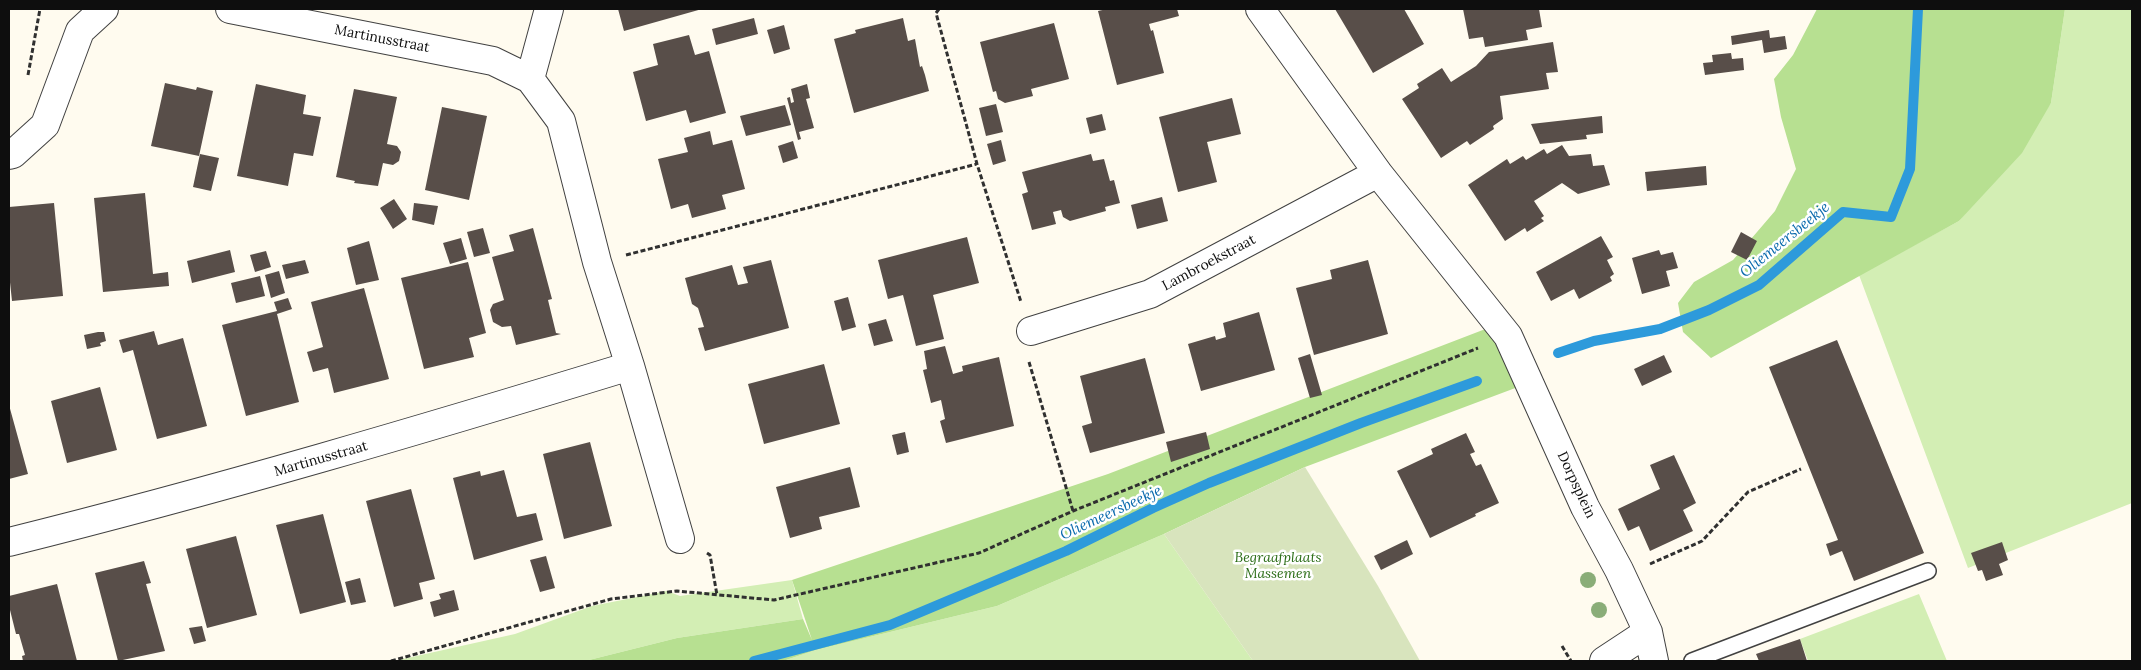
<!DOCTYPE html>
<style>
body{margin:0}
#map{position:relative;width:2141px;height:670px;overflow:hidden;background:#fffbef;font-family:Lora,serif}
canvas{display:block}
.frame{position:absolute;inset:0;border:10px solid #0e0e0e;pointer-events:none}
</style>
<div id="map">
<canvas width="2141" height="670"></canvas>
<div class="frame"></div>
</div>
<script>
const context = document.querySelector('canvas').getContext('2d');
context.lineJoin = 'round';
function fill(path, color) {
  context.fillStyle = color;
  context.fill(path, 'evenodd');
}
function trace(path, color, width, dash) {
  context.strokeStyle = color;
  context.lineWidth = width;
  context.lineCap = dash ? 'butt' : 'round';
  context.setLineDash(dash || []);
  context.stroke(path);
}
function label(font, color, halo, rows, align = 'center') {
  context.font = font + ' Lora,serif';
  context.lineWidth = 5;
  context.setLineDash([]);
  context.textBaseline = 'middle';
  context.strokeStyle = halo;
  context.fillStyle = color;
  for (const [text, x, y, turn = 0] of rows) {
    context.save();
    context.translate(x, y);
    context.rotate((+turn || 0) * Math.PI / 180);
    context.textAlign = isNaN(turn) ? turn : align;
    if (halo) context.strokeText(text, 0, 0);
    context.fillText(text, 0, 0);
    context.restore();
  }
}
fill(new Path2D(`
 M2065 9H2132V503L1968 568 1859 275 1959 221 2051 103Z
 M1164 534 1253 661H783L816 650 997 606Z
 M792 580 803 619 677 638 585 661H394L515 634 592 606 667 591 680 596Z
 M1919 594 1947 661H1808L1800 639Z`), '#d3eeb4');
fill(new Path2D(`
 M1817 9H2065L2051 103 2022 153 1959 221 1711 358 1683 332 1678 303 1694 282 1733 260 1775 211 1796 169 1781 117 1774 79 1793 55Z
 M1488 328 1518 387 1305 467 1164 534 997 606 816 650 783 661H585L677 638 803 619 812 640 792 580 1108 474Z`), '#b7e091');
fill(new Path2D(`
 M1305 467 1378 586 1420 661H1253L1164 534Z`), '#d8e4bd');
trace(new Path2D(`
 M1558 353 1594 341 1660 329 1709 310 1759 285 1843 212 1891 217 1910 169 1918 9
 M754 661 890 625 1066 551 1153 508 1209 483 1361 423 1477 381`), '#2d9adb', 10);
fill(new Path2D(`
 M618 9H702L624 31Z
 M1107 9H1177L1179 16 1149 24 1151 31 1153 30 1164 73 1117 85 1098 11Z
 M1335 9H1404L1424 44 1373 73Z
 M1463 9H1539L1542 27 1526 30 1528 40 1485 47 1483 37 1469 39Z
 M754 18 758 34 716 45 712 29Z
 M903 18 908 41 915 39 920 67 922 66 925 75 929 91 854 113 834 39 856 33 855 30Z
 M1054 23 1069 79 1031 89 1033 96 1005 103 998 99 996 91 993 92 980 42Z
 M784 25 790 49 774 54 767 30Z
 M1769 30 1770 38 1785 36 1787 49 1764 53 1762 40 1732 45 1731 36Z
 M689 35 695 55 709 51 726 113 690 123 686 110 646 121 633 72 658 65 653 44Z
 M1553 42 1558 72 1546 73 1549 89 1500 96 1503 119 1493 126 1494 129 1470 145 1467 141 1441 158 1402 99 1419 88 1417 84 1442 68 1451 82 1476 66 1489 52Z
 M1731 53 1732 59 1743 58 1744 70 1705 75 1703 63 1713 62 1712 55Z
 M165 83 196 90 197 87 213 91 199 156 151 146Z
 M256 84 306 95 303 114 321 117 313 156 294 153 288 186 237 176Z
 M807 84 810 98 806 99 814 128 799 132 801 139 798 140 787 98 790 97 791 103 794 102 791 89Z
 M354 89 397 97 387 144 397 146 401 152 399 161 393 165 383 163 378 186 354 183 355 181 336 177Z
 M1232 98 1241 134 1207 142 1217 182 1178 192 1159 117Z
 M996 104 1003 132 986 136 979 108Z
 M785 105 791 125 746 136 740 116Z
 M442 107 487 116 469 200 425 190Z
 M1102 114 1106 130 1090 134 1086 118Z
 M1602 116 1603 133 1586 135 1587 139 1540 144 1531 124Z
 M710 131 713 145 732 140 745 189 722 195 726 209 692 218 688 204 671 209 658 159 688 152 684 138Z
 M1001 140 1006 161 993 165 987 144Z
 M793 141 798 158 783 163 778 146Z
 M1562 145 1569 156 1591 154 1593 166 1604 165 1610 185 1578 194 1562 183 1534 201 1544 216 1541 218 1544 221 1527 232 1525 228 1505 241 1468 185 1507 159 1510 164 1523 156 1526 160 1544 149 1547 154Z
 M200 154 219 158 211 191 193 187Z
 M1091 154 1093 161 1104 159 1110 181 1114 180 1120 203 1105 207 1106 211 1070 221 1063 217 1061 210 1053 212 1056 224 1032 230 1022 194 1028 192 1022 172Z
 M1706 166 1707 185 1647 191 1645 172Z
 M145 193 153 274 168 272 169 286 103 292 94 198Z
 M1162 197 1168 221 1137 229 1131 205Z
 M394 199 407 219 393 229 380 208Z
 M54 203 63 296 12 301 9 273V207Z
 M414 203 438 206 434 225 412 220Z
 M483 228 490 253 474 257 467 232Z
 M533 228 552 299 548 300 556 333 561 334 516 345 511 326 502 327 493 322 490 310 493 304 504 300 492 257 514 251 509 235Z
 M1741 232 1757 241 1747 260 1731 252Z
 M1601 236 1613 257 1607 260 1614 274 1610 277 1612 281 1579 299 1574 289 1551 301 1536 272Z
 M967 237 979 283 933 295 944 339 916 346 903 295 888 299 878 260Z
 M461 238 467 259 450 264 443 243Z
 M369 241 379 280 356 285 347 248Z
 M230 250 235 272 192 283 187 261Z
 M1659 250 1661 255 1673 252 1678 268 1666 271 1670 286 1642 294 1632 258Z
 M266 251 271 267 255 272 250 255Z
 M305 260 309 273 286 279 282 265Z
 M771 260 789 328 705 351 698 328 704 327 698 308 692 304 685 278 732 265 738 285 748 283 743 267Z
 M1368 260 1388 334 1314 355 1296 288 1332 279 1330 270Z
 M468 262 486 333 469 338 474 357 424 369 401 278Z
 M279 271 285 293 271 298 265 275Z
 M260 276 265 296 236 303 231 283Z
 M364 288 389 379 334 393 328 368 313 372 307 352 323 347 311 302Z
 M848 297 856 327 842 331 834 301Z
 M288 298 292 309 277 314 299 402 246 416 222 325 277 311 274 302Z
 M1259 312 1275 370 1201 391 1188 344 1215 336 1216 340 1226 337 1223 323Z
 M886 319 893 341 874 346 868 324Z
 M154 331 158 345 183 338 207 426 157 439 133 350 123 353 119 340Z
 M98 332H104L106 341 100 343 101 346 87 349 84 335Z
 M1837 340 1924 553 1854 581 1842 551 1830 556 1826 544 1838 540 1769 367Z
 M945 346 953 374 963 371 962 366 999 357 1014 426 946 443 940 421 945 419 941 400 931 403 923 370 927 369 924 351Z
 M1310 354 1322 395 1310 398 1298 358Z
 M1664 355 1672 372 1642 386 1634 369Z
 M1145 358 1165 433 1090 453 1082 426 1092 423 1080 376Z
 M824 364 840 424 764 444 748 384Z
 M100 387 117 450 67 463 51 401Z
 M9 405 28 474 9 479Z
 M905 432 909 452 897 455 892 435Z
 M1206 432 1210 449 1171 462 1166 442Z
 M1466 433 1475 452 1470 454 1476 466 1481 464 1499 503 1475 514 1476 516 1430 538 1397 471 1433 454 1431 449Z
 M590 442 612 526 564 539 543 454Z
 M1674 455 1696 503 1683 510 1693 531 1650 551 1639 526 1628 531 1618 509 1660 489 1650 465Z
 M850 467 860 507 819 517 822 529 790 538 776 487Z
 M504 470 517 517 536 513 543 540 474 560 453 478 480 471 481 476Z
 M411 489 435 579 419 583 423 599 394 607 366 501Z
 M323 514 346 602 300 614 276 525Z
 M236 536 257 615 207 628 186 549Z
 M1407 540 1413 554 1381 570 1374 556Z
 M2002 542 2008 560 1999 564 2003 575 1986 581 1982 570 1978 571 1971 553Z
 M546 556 555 588 540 592 530 560Z
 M144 561 151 583 146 584 165 651 118 661 95 573Z
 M360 578 366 602 351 605 345 582Z
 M57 584 77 661H23L22 656 25 655 19 634H16L9 606V596Z
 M454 590 459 610 434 617 430 602 441 599 439 594Z
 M202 626 206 641 194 644 189 628Z
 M1800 639 1807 661H1759L1756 654Z`), '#584e49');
const lane = new Path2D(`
 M1692 661 1928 571`);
const street = new Path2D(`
 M1260 9 1378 173 1508 336 1585 507 1619 570 1648 632 1654 661
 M530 79 549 9
 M9 155 13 154 45 125 80 31 104 9
 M1031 331 1150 294 1378 173
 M630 366 680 539
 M9 542C218 490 424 429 630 366L597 262 561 121 530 79 493 61 230 9
 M1604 661 1648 632`);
trace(lane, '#414141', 18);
trace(street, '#414141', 30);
trace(new Path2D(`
 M939 9 936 13 977 164 1021 302
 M28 75 40 9
 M626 255 977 164
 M1029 362 1073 511
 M707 553 710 555 717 595
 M1650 564 1702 541 1748 492 1801 469
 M1562 646 1571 661
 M391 661 611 599 677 591 774 600 979 553 1073 511 1478 348`), '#303030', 3, [5, 2.5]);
trace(lane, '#fff', 15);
trace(street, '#fff', 28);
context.fillStyle = '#8aad78';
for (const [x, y] of [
 [1588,580],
 [1599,610]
]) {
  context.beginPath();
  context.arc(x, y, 8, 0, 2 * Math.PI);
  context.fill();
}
label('14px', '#0e0e0e', '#fff', [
 ["Martinusstraat",382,39,11],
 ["Lambroekstraat",1209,263,-28],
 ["Martinusstraat",321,459,-16],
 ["Dorpsplein",1576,485,65]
]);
label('italic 14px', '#2b6d17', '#fff', [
 ["Begraafplaats",1278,558],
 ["Massemen",1278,574]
]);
label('italic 15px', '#0a6aad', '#fff', [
 ["Oliemeersbeekje",1785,240,-39],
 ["Oliemeersbeekje",1111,513,-25]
]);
</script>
